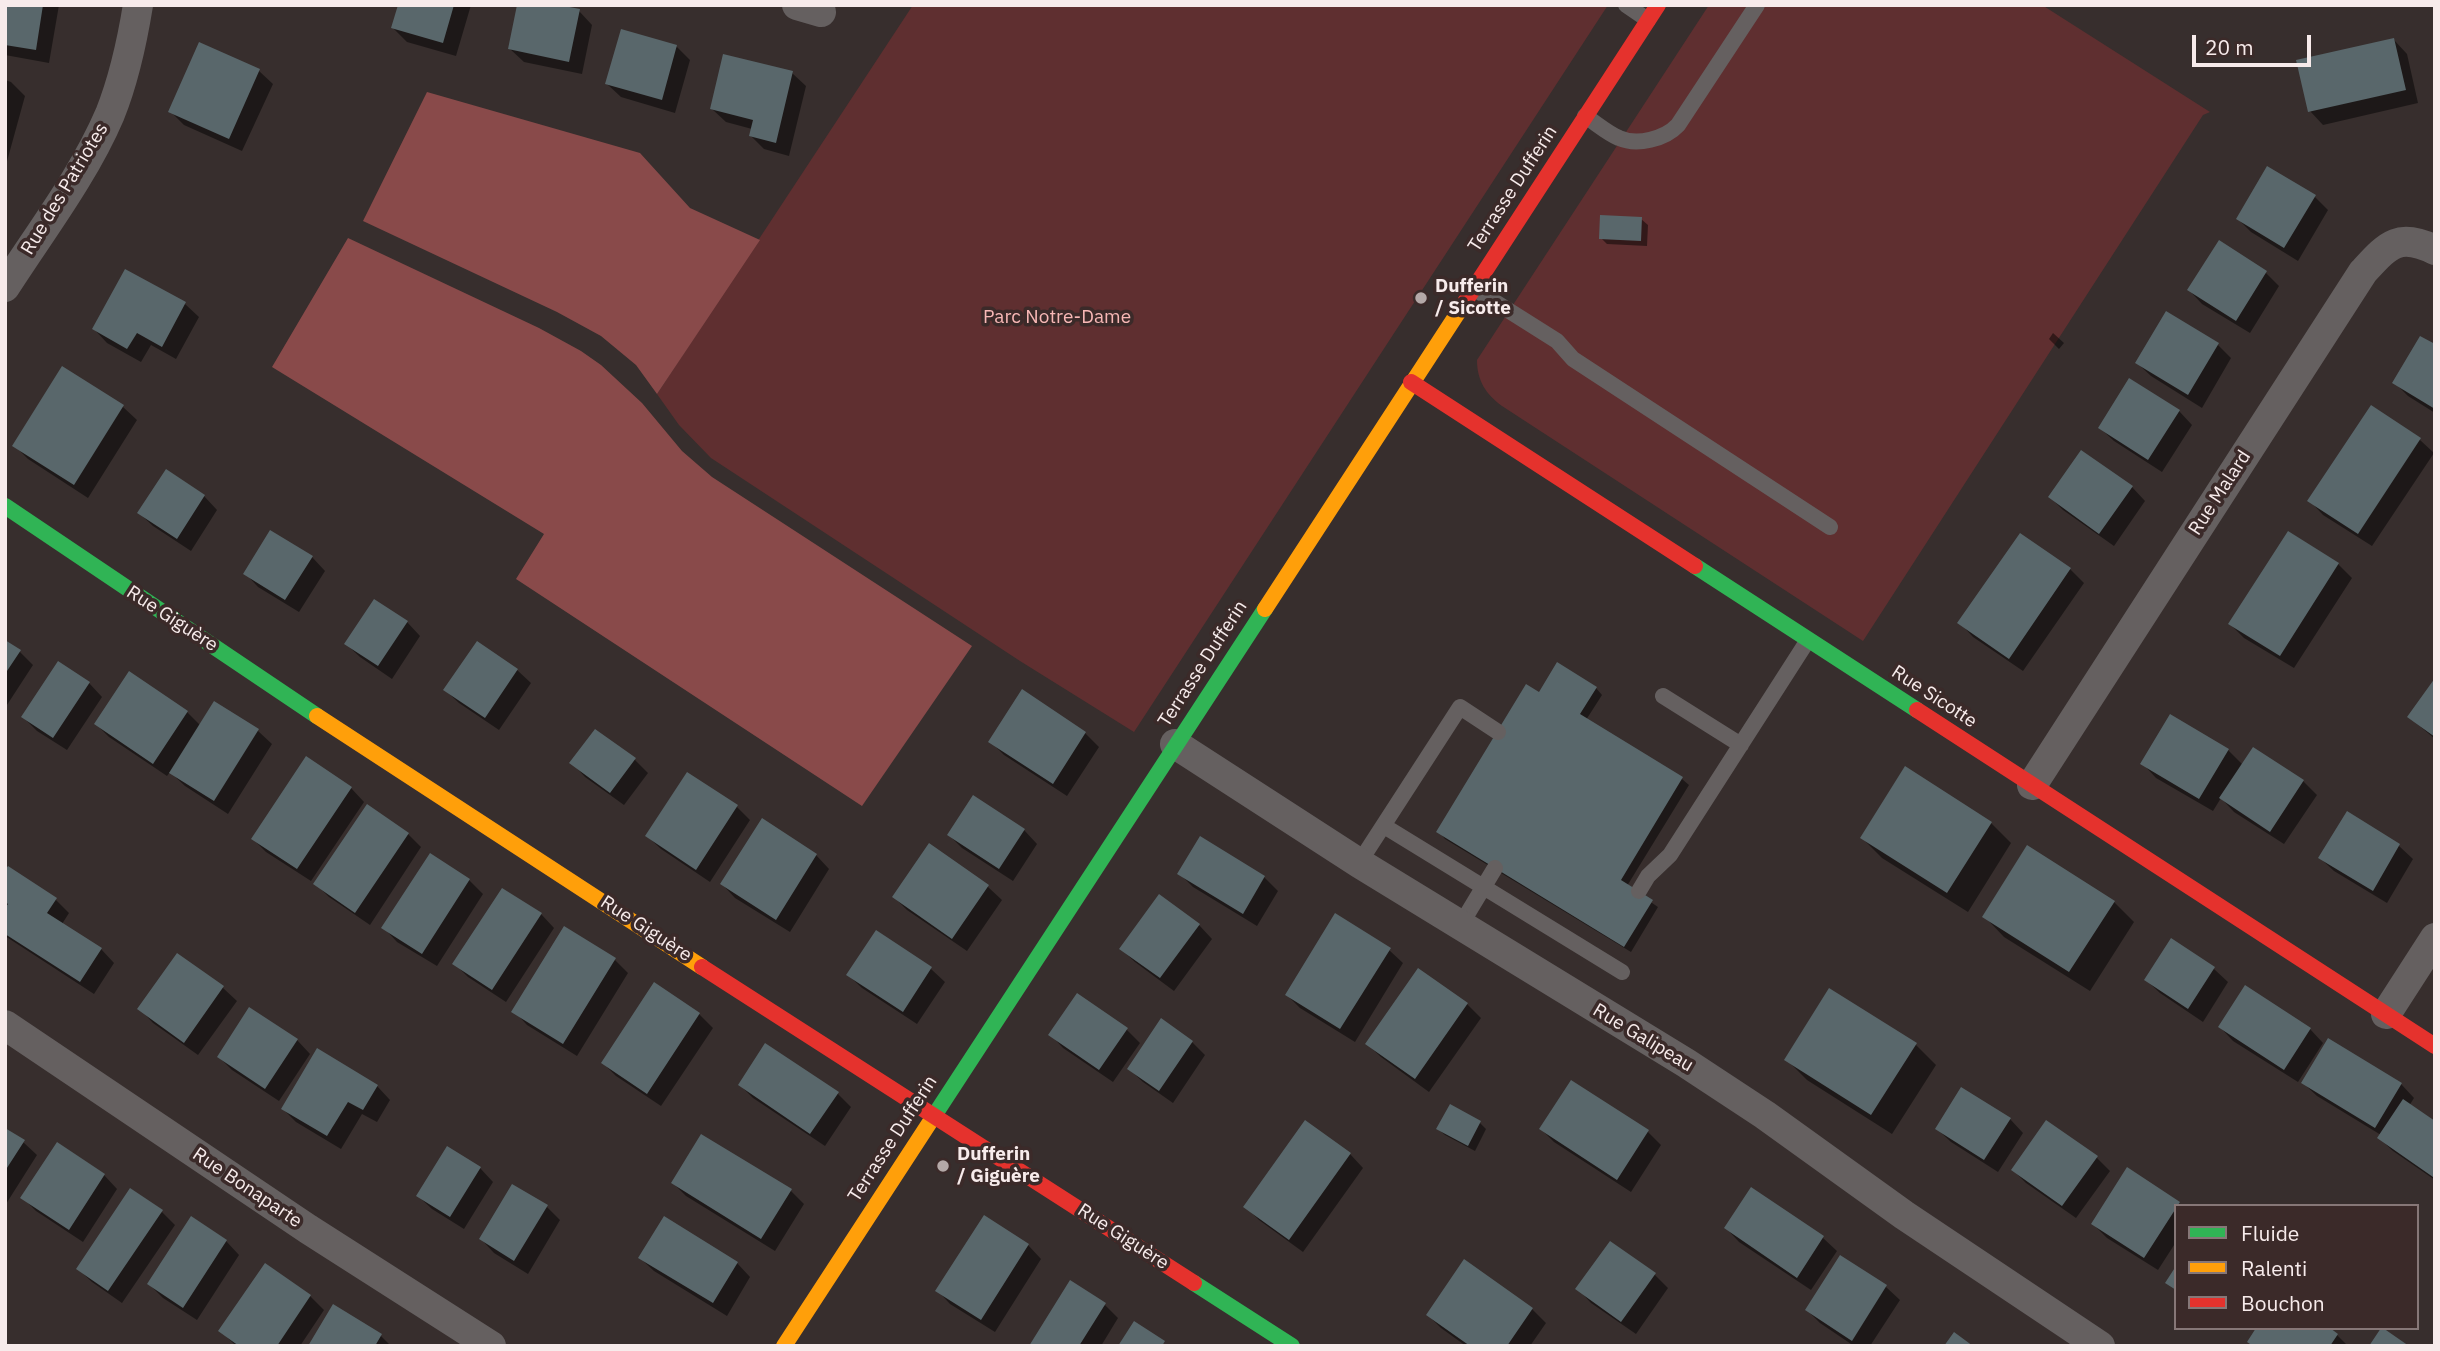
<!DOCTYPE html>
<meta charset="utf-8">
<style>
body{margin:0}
#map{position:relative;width:2440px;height:1351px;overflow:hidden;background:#372e2d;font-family:"IBM Plex Sans",sans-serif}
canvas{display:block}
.frame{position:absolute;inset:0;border:7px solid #f7ebeb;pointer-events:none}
.legend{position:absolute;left:2174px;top:1204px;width:245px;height:126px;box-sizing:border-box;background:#3b2a29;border:2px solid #867777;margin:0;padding:9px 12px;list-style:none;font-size:21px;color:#f7ebeb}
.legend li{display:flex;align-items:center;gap:14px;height:35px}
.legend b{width:35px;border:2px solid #867777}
.scale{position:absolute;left:2192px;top:35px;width:119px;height:32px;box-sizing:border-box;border:4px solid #f7ebeb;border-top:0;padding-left:9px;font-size:21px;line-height:24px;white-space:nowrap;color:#f7ebeb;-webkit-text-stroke:5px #3b2a29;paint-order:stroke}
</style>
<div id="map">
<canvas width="2440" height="1351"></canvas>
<div class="frame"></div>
<ul class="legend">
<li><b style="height:9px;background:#30b455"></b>Fluide</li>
<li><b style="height:9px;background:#ff9f0a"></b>Ralenti</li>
<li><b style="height:9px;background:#e5322d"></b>Bouchon</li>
</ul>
<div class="scale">20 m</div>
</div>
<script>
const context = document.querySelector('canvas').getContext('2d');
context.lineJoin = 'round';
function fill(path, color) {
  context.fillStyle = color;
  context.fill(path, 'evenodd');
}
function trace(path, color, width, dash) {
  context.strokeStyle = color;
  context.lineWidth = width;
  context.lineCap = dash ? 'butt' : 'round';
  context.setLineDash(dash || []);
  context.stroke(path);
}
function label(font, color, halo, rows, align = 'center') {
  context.font = font + ' "IBM Plex Sans",sans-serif';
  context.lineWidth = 7;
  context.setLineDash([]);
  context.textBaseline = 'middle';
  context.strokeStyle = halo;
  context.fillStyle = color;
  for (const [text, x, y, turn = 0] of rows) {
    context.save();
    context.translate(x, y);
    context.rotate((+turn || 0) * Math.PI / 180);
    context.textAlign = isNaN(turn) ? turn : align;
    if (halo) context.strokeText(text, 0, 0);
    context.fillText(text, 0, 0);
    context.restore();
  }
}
fill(new Path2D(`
 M913 5H1608L1134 732 1020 661 711 458 679 425 657 394Z
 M1709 5H2042L2210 112 2203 115 1863 641 1502 406C1486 394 1477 381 1477 360Z`), '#5f2f30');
fill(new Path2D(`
 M427 92 640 153 690 208 760 240 657 394 636 365 601 336 557 312 363 221Z
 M348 238 539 328 581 351 601 365 642 403 682 451 712 477 972 646 862 806 516 579 544 534 272 367Z`), '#894a4a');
fill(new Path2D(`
 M5 5H59L49 63 5 55Z
 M400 5H471L456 56 407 42 393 28Z
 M579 11 592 25 582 74 524 62 510 49Z
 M2394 40 2407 54 2418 103 2323 125 2310 111Z
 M200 44 259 71 273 84 242 151 184 125 170 111Z
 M677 47 690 60 675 113 621 97 607 84Z
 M792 73 806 86 789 156 764 149 750 135 752 129 726 122 712 109Z
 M5 80 11 82 25 96 6 165Z
 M2315 197 2328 210 2298 261 2251 232 2238 219Z
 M1641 219 1648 225 1647 246 1607 244 1601 238Z
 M126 271 185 304 199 317 176 359 151 345 141 362 107 343 94 329Z
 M2266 273 2279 286 2250 333 2202 304 2189 290Z
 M2053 333 2064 343 2059 349 2049 339Z
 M2218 345 2231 358 2202 408 2151 376 2137 363Z
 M2435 346V413L2408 396 2394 382Z
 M63 369 123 407 137 420 88 498 28 459 14 445Z
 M2371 408 2420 440 2434 453 2372 546 2323 515 2310 501Z
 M2179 411 2192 425 2162 472 2114 441 2100 428Z
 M2132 487 2145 501 2114 546 2063 510 2050 497Z
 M204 496 217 510 191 551 153 526 139 513Z
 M2021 535 2070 569 2084 583 2023 671 1973 637 1960 623Z
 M312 557 325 571 299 612 258 587 245 573Z
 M2338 564 2352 578 2294 668 2244 638 2230 624Z
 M407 622 420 636 392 679 360 657 346 644Z
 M5 642 20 652 33 665 5 708Z
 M517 670 531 683 499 730 459 703 445 690Z
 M2435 681V739L2409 717Z
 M89 683 102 697 67 750 37 731 23 717Z
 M1596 688 1602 695 1586 720 1682 779 1689 785 1627 886 1658 907 1631 952 1445 839 1439 832 1540 694Z
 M1023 692 1085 733 1099 747 1067 796 1004 755 991 742Z
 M215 703 258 731 272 744 228 814 185 786 170 772 167 776 109 737 96 724 187 712 201 726Z
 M595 731 635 760 648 773 624 805 585 777 572 763Z
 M2253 749 2303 781 2317 795 2284 844 2234 812 2221 798 2213 811 2156 778 2143 764 2228 750 2243 765Z
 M351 788 364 802 311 881 266 852 253 839Z
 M737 807 750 820 710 882 661 849 647 836Z
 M2347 813 2399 846 2413 859 2387 903 2334 871 2320 858Z
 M1991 823 2011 843 1968 912 1882 858 1862 838Z
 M1024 830 1037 844 1013 881 962 848 949 835Z
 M408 834 421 847 370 925 329 897 315 883Z
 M1200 839 1264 877 1278 891 1257 926 1193 887 1179 873Z
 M929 846 988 887 1002 900 967 951 907 910 894 897Z
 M430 855 469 880 483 894 437 966 397 942 384 928Z
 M816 855 829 869 790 932 735 898 722 884Z
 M5 873 55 899 69 913 62 924 101 949 114 963 94 994 5 936V912L8 907 5 904Z
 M2114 902 2134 922 2090 991 2004 937 1984 916Z
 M541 914 554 928 506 1002 468 977 455 964Z
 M1199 925 1212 939 1174 991 1135 962 1121 949Z
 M877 932 931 969 945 982 917 1024 862 988 848 975Z
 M2171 940 2214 969 2228 982 2203 1022 2160 993 2146 980Z
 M1389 950 1403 963 1355 1042 1300 1008 1287 995Z
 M178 956 223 988 237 1001 198 1055 153 1023 140 1009Z
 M615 960 628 973 577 1056 527 1025 514 1011Z
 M1419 970 1467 1004 1481 1018 1429 1092 1381 1057 1367 1044Z
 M699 1014 713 1028 661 1106 616 1076 603 1063Z
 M2220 1027 2310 1029 2323 1043 2298 1082 2233 1041Z
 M1126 1029 1140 1043 1113 1082 1063 1048 1050 1034Z
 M297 1040 310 1054 279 1101 232 1070 219 1057Z
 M1192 1042 1205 1055 1173 1103 1143 1082 1129 1069Z
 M1916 1045 1936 1065 1892 1134 1807 1080 1787 1060Z
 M2303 1083 2401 1084 2414 1098 2409 1106 2435 1123V1180L2393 1151 2379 1138 2381 1135 2317 1096Z
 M740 1085 838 1094 851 1107 825 1146 753 1098Z
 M377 1086 390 1100 377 1122 362 1114 341 1149 296 1122 283 1109Z
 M2010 1119 2023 1133 1998 1172 1951 1142 1937 1129Z
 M1480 1123 1486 1129 1475 1151 1445 1135 1438 1129Z
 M1541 1129 1648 1132 1661 1145 1631 1192 1554 1142Z
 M5 1130 23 1142 37 1155 6 1204Z
 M1350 1154 1363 1168 1303 1252 1259 1220 1245 1206Z
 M2097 1158 2110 1171 2076 1218 2026 1183 2013 1170Z
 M480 1168 493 1182 464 1229 432 1209 418 1196Z
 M104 1175 117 1189 83 1242 36 1211 23 1198Z
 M673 1183 791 1191 804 1204 775 1251 686 1196Z
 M1752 1189 1823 1238 1837 1251 1811 1290 1739 1242 1726 1228Z
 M2179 1203 2181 1206H2176V1242L2158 1270 2107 1238 2093 1224Z
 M547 1207 560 1220 528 1274 494 1253 481 1239Z
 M162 1212 175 1225 122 1303 92 1282 78 1269Z
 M226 1241 239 1255 197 1320 163 1298 149 1284Z
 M1610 1243 1655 1275 1668 1288 1636 1334 1591 1303 1578 1289Z
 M1028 1245 1041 1259 995 1332 950 1304 937 1290Z
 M1841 1257 1886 1287 1900 1300 1870 1346H1854L1820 1323 1807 1310Z
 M640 1258 737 1263 750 1277 727 1316 654 1271Z
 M265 1265 310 1296 324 1310 300 1346H236L221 1331Z
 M1105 1305 1118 1318 1101 1346H1031Z
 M1532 1309 1546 1323 1530 1346H1466L1441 1328 1428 1315Z
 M2337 1335 2348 1346H2253Z
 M381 1336 391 1346H310Z`), '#0007');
fill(new Path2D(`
 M5 5H43L36 50 5 45Z
 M398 5H454L443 43 391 28Z
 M517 5H559L580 9 569 62 508 49Z
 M621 29 677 45 662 100 605 84Z
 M2394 38 2406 90 2308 112 2296 60Z
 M199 42 260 69 229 139 168 112Z
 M723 54 793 71 776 143 749 136 753 120 710 109Z
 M2267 166 2316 195 2284 248 2236 219Z
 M1600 215 1642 217 1641 241 1599 239Z
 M2219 240 2267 271 2236 321 2187 290Z
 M125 269 186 302 162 347 137 333 127 349 92 329Z
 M2166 311 2219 343 2188 395 2135 363Z
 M2420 336 2435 344V409L2392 383Z
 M62 366 124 405 74 485 12 446Z
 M2129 378 2180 410 2148 460 2098 428Z
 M2371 405 2421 438 2358 534 2307 501Z
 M2081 450 2133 486 2099 534 2048 497Z
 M166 469 205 495 177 539 137 513Z
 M270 530 313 556 285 600 243 574Z
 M2288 531 2339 563 2280 656 2228 624Z
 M2020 533 2071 568 2009 659 1957 623Z
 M374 599 408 621 378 666 344 644Z
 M5 640 21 650 5 674Z
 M477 641 518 669 485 718 443 690Z
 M58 661 90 682 53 738 21 717Z
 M1557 662 1597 687 1580 714 1683 777 1621 880 1653 900 1624 947 1436 832 1526 684 1539 692Z
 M129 671 188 711 153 764 94 724Z
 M2435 678V737L2407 717Z
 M1022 689 1086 732 1053 784 988 742Z
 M214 701 259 729 214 801 169 773Z
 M2170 714 2229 749 2199 799 2140 764Z
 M595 729 636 758 610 793 569 763Z
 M2253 747 2304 780 2270 832 2219 798Z
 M306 756 352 787 297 869 251 839Z
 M1905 766 1992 822 1947 893 1860 838Z
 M687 772 738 805 696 870 645 836Z
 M973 795 1025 829 999 869 947 835Z
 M367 804 409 833 355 913 313 884Z
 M2347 811 2400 844 2373 891 2318 858Z
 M762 818 817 854 776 920 720 884Z
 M1200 836 1265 876 1243 914 1177 874Z
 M929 843 989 885 952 939 892 897Z
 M2027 845 2115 901 2069 972 1982 917Z
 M430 853 470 879 422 954 381 928Z
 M8 866 57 898 47 913 102 948 80 982 5 934V908L8 904 5 902V870Z
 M502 888 542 913 492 990 452 964Z
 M1159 894 1200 924 1160 978 1119 949Z
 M1335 913 1391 948 1340 1029 1285 995Z
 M564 926 616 958 563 1044 511 1012Z
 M876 930 932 967 903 1012 846 975Z
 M2171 938 2215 967 2188 1009 2144 980Z
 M177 953 224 986 184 1043 137 1009Z
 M1418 968 1468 1003 1415 1079 1365 1044Z
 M654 982 700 1013 647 1094 601 1063Z
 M2245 985 2311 1028 2284 1070 2218 1027Z
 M1829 988 1917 1043 1871 1115 1784 1060Z
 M1077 993 1128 1028 1099 1070 1048 1035Z
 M249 1007 298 1039 265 1089 217 1057Z
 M1161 1018 1193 1041 1159 1091 1127 1069Z
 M2328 1038 2402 1083 2375 1128 2301 1083Z
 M765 1043 839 1092 810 1134 738 1085Z
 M317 1048 378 1085 363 1110 348 1102 327 1136 281 1109Z
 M1571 1080 1649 1130 1617 1180 1539 1129Z
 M1961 1087 2011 1118 1984 1160 1935 1129Z
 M2403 1099 2435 1121 2433 1177 2377 1138Z
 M1450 1104 1481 1121 1468 1146 1436 1129Z
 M1305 1120 1351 1153 1289 1240 1243 1207Z
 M2046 1120 2098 1156 2062 1206 2011 1170Z
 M5 1128 25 1140 5 1171Z
 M701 1134 792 1189 761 1239 671 1183Z
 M57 1142 105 1174 69 1230 20 1198Z
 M447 1146 481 1167 450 1217 416 1196Z
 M2127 1167 2180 1202 2144 1258 2091 1224Z
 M512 1184 548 1205 514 1261 479 1239Z
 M1751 1187 1824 1236 1797 1278 1724 1228Z
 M130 1188 163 1210 108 1291 76 1269Z
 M984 1215 1029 1244 981 1320 935 1291Z
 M191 1216 227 1240 183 1308 147 1284Z
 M664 1216 738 1262 713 1303 638 1258Z
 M1610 1241 1656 1273 1621 1322 1575 1289Z
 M1840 1255 1887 1285 1852 1341 1805 1310Z
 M1464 1259 1533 1308 1507 1346H1470L1426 1315Z
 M265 1263 311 1295 277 1346H239L218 1331Z
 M2176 1266V1290L2165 1283Z
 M1070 1280 1106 1303 1079 1346H1029Z
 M333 1304 382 1334 375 1346H308Z
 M1134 1321 1165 1341 1162 1346H1118Z
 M2256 1328H2330L2338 1334 2330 1346H2253L2247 1342Z
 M2381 1328H2383L2409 1346H2369Z
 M1954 1332 1973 1346H1944Z`), '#59676b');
trace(new Path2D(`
 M1626 5 1648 20
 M1585 116C1596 123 1607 133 1619 138 1637 146 1665 139 1678 125L1757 5
 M1473 288 1557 341 1573 359 1830 527
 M1663 696 1741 745
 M1384 826 1622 972
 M1359 863 1460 707 1498 732
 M1639 891 1648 876 1670 855 1808 640
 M1460 926 1495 868`), '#656060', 16);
trace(new Path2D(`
 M797 5 821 12
 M5 287C41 231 84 175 110 114 124 79 132 42 138 5
 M1175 744 1359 863 1686 1063 1765 1115 1904 1215 2100 1346
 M2032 785 2363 272C2388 245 2398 232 2435 250
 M2386 1014 2435 938
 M5 1025 308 1229 491 1346`), '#656060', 30);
trace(new Path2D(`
 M5 506 317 716
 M1695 566 1917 710
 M932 1119 1265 609
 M1194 1283 1292 1346`), '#30b455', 16);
trace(new Path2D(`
 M1265 609 1463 305
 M317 716 702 967
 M784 1346 932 1119`), '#ff9f0a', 16);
trace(new Path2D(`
 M1463 305 1658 5
 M1411 382 1695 566
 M1917 710 2435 1046
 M702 967 1194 1283`), '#e5322d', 16);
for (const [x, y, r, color] of [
 [1421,298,7,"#b4a9a8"],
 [943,1166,7,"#b4a9a8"]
]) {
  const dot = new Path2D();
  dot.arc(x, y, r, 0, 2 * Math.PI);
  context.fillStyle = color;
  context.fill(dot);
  trace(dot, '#3b2a29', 2.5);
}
label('19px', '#f7ebeb', '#3b2a29', [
 ["Rue des Patriotes",65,189,-59],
 ["Terrasse Dufferin",1513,189,-57],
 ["Rue Malard",2220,493,-57],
 ["Rue Giguère",172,619,33],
 ["Terrasse Dufferin",1203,664,-57],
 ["Rue Sicotte",1934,697,33],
 ["Rue Giguère",646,929,33],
 ["Rue Galipeau",1643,1038,31],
 ["Terrasse Dufferin",893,1139,-57],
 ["Rue Bonaparte",247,1188,34],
 ["Rue Giguère",1123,1237,33]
]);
label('bold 19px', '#f7ebeb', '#3b2a29', [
 ["Dufferin",1435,287],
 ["/ Sicotte",1435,309],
 ["Dufferin",957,1155],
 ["/ Giguère",957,1177]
], 'left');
label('19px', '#f8b8b6', '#3b2a29', [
 ["Parc Notre-Dame",1057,318]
]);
</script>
